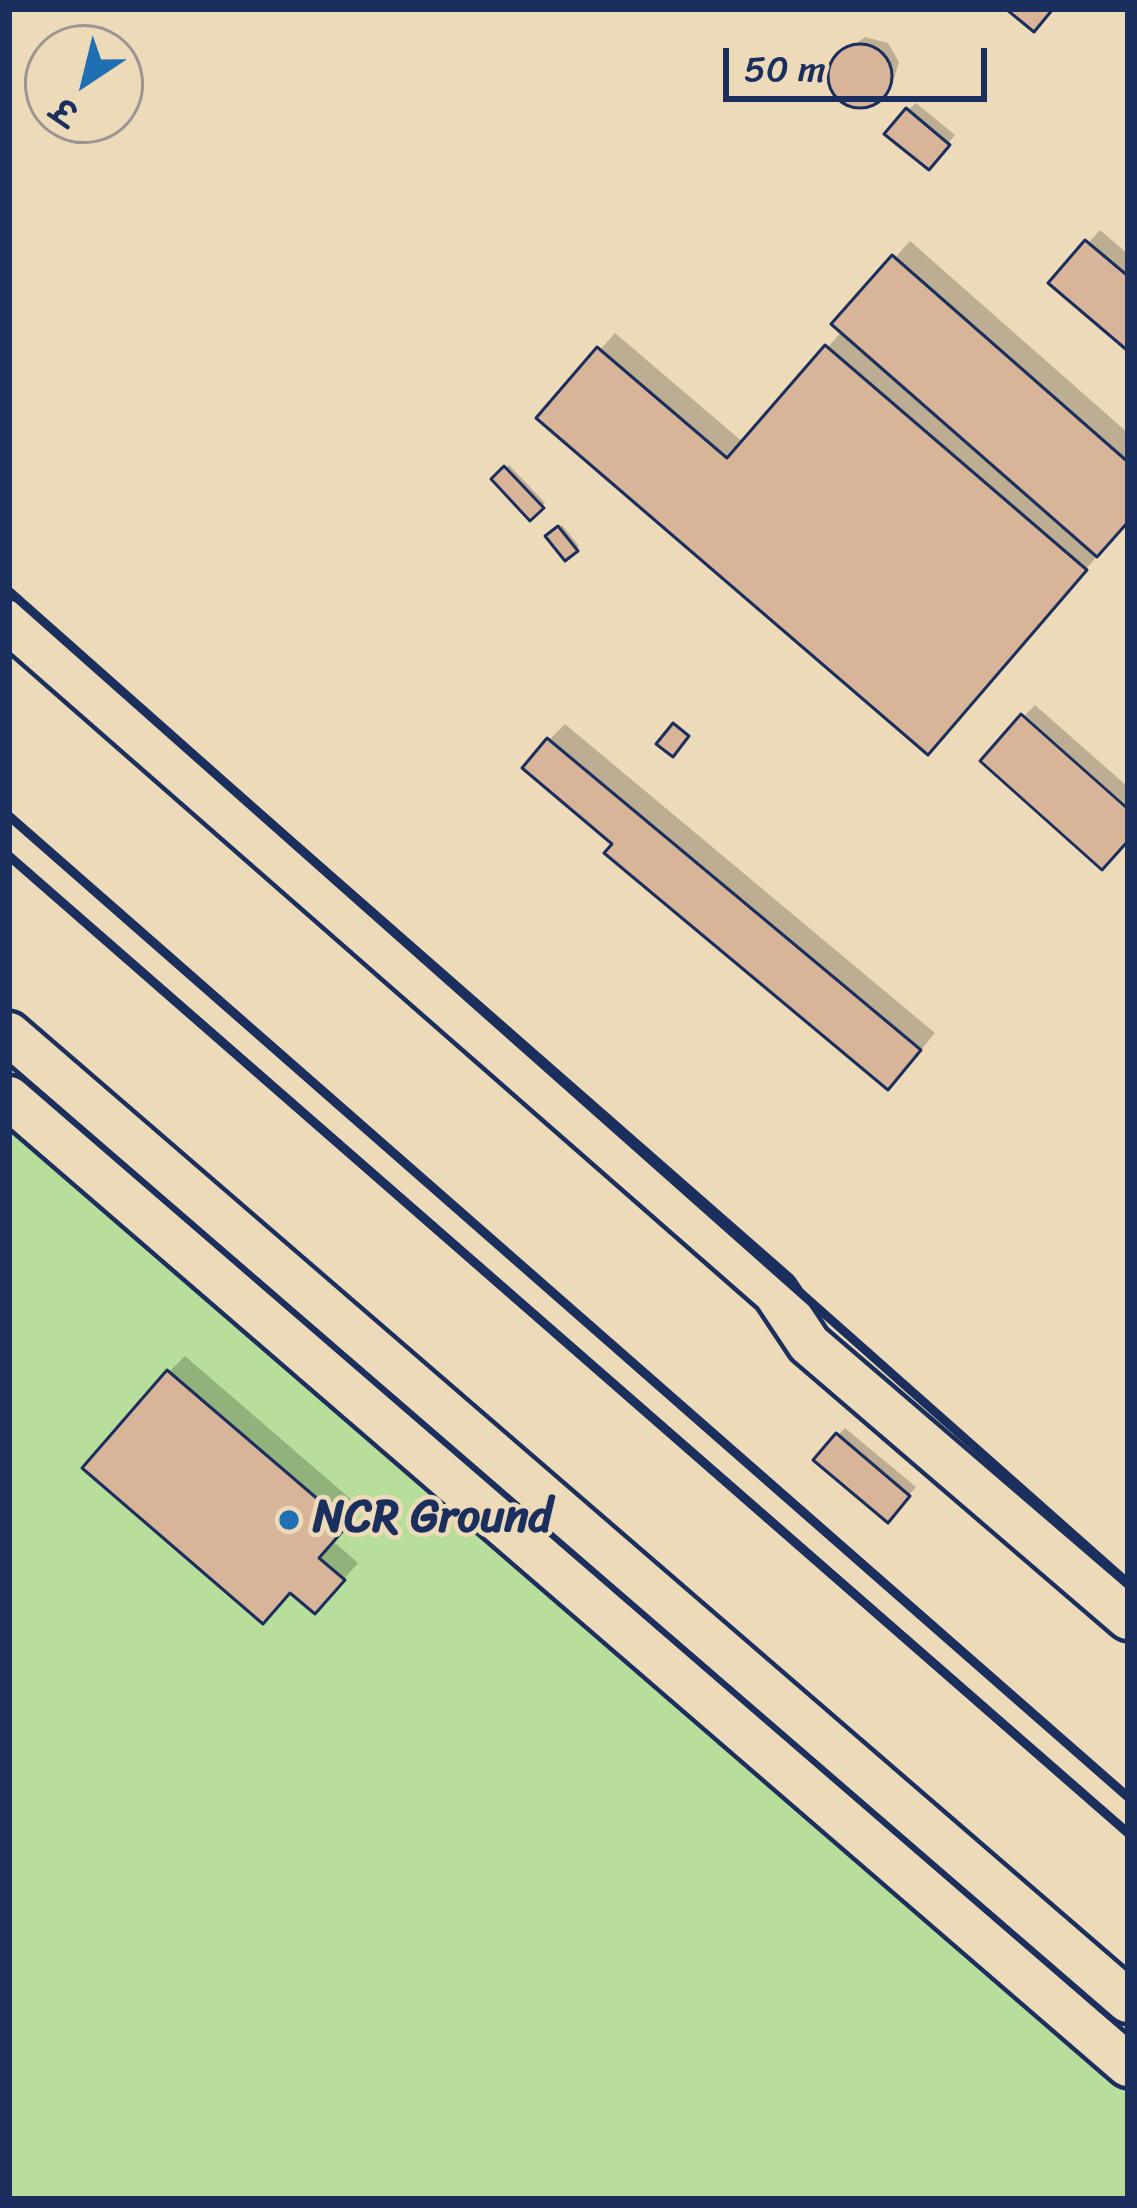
<!DOCTYPE html>
<meta charset="utf-8">
<style>
body{margin:0}
#map{position:relative;width:1137px;height:2208px;overflow:hidden;background:#eddab8;font-family:Sriracha,"Playpen Sans Deva",sans-serif}
canvas{display:block}
.frame{position:absolute;inset:0;border:12px solid #1b2f5e;pointer-events:none}
.north{position:absolute;left:24px;top:24px;width:120px;height:120px;box-sizing:border-box;background:#eddab8;border:3px solid #999694;border-radius:50%;rotate:215deg;font-size:33px;font-weight:700;line-height:48px;text-align:center;color:#1b2f5e}
.north::after{content:'';display:block;margin:auto;width:42px;height:54px;background:#1f6fb2;clip-path:polygon(50% 0,100% 100%,50% 72%,0 100%)}
.scale{position:absolute;left:723px;top:48px;width:264px;height:54px;box-sizing:border-box;border:6px solid #1b2f5e;border-top:0;padding-left:15px;font-size:36px;line-height:42px;white-space:nowrap;color:#1b2f5e;-webkit-text-stroke:9px #eddab8;paint-order:stroke}
</style>
<div id="map">
<canvas width="1137" height="2208"></canvas>
<div class="frame"></div>
<div class="north">उ</div>
<div class="scale">50 m</div>
</div>
<script>
const context = document.querySelector('canvas').getContext('2d');
context.lineJoin = 'round';
function fill(path, color) {
  context.fillStyle = color;
  context.fill(path, 'evenodd');
}
function trace(path, color, width, dash) {
  context.strokeStyle = color;
  context.lineWidth = width;
  context.lineCap = dash ? 'butt' : 'round';
  context.setLineDash(dash || []);
  context.stroke(path);
}
function label(font, color, halo, rows, align = 'center') {
  context.font = font + ' Sriracha,sans-serif';
  context.lineWidth = 9;
  context.setLineDash([]);
  context.textBaseline = 'middle';
  context.strokeStyle = halo;
  context.fillStyle = color;
  for (const [text, x, y, turn = 0] of rows) {
    context.save();
    context.translate(x, y);
    context.rotate((+turn || 0) * Math.PI / 180);
    context.textAlign = isNaN(turn) ? turn : align;
    if (halo) context.strokeText(text, 0, 0);
    context.fillText(text, 0, 0);
    context.restore();
  }
}
fill(new Path2D(`
 M9 1036 1128 2003V2199H9Z`), '#b7df9b');
fill(new Path2D(`
 M865 37 888 43 899 62 892 85 864 105 842 99 831 79 837 57Z
 M916 103 955 135 936 158 908 110Z
 M1100 230 1128 254V347L1053 283Z
 M910 241 1128 433V520L944 735 540 418 615 333 744 443 843 330 836 324Z
 M509 465 545 503 530 517 495 479Z
 M562 525 579 546 566 557 549 537Z
 M1035 705 1128 787V838L1023 717Z
 M565 724 935 1033 904 1070 616 843 549 740Z
 M185 1356 361 1508 333 1541 358 1563 330 1595 291 1590 169 1372Z
 M845 1428 916 1487 895 1511 838 1435Z`), '#0003');
const building = new Path2D(`
 M1006 9H1053L1034 32Z
 M828 76a32 32 0 1 1 64 0a32 32 0 1 1-64 0Z
 M906 108 950 145 929 170 884 134Z
 M1085 240 1128 276V351L1048 283Z
 M892 255 1128 462V522L1097 557 831 324Z
 M825 345 1087 570 928 755 536 418 597 347 727 458Z
 M504 466 544 508 530 521 491 479Z
 M558 526 578 551 565 561 545 536Z
 M1021 714 1128 809V841L1102 870 980 761Z
 M673 723 689 736 673 757 656 744Z
 M547 738 921 1050 888 1090 604 853 612 844 522 768Z
 M167 1370 348 1525 319 1558 345 1580 315 1614 290 1593 263 1624 82 1468Z
 M836 1433 910 1496 888 1523 813 1460Z`);
fill(building, '#d8b499');
trace(building, '#1b2f5e', 3);
const street = new Path2D(`
 M9 622 775 1293 809 1344 1128 1618
 M9 1034 1128 2001
 M9 1098 1128 2065`);
trace(street, '#1b2f5e', 51);
trace(street, '#eddab8', 42);
trace(new Path2D(`
 M9 591 1128 1583
 M9 816 1128 1797
 M9 856 1128 1833`), '#1b2f5e', 9);
for (const [x, y, r, color] of [
 [289,1520,12,"#1f6fb2"]
]) {
  const dot = new Path2D();
  dot.arc(x, y, r, 0, 2 * Math.PI);
  context.fillStyle = color;
  context.fill(dot);
  trace(dot, '#eddab8', 4.5);
}
label('bold 45px', '#1b2f5e', '#eddab8', [
 ["NCR Ground",313,1520]
], 'left');
</script>
